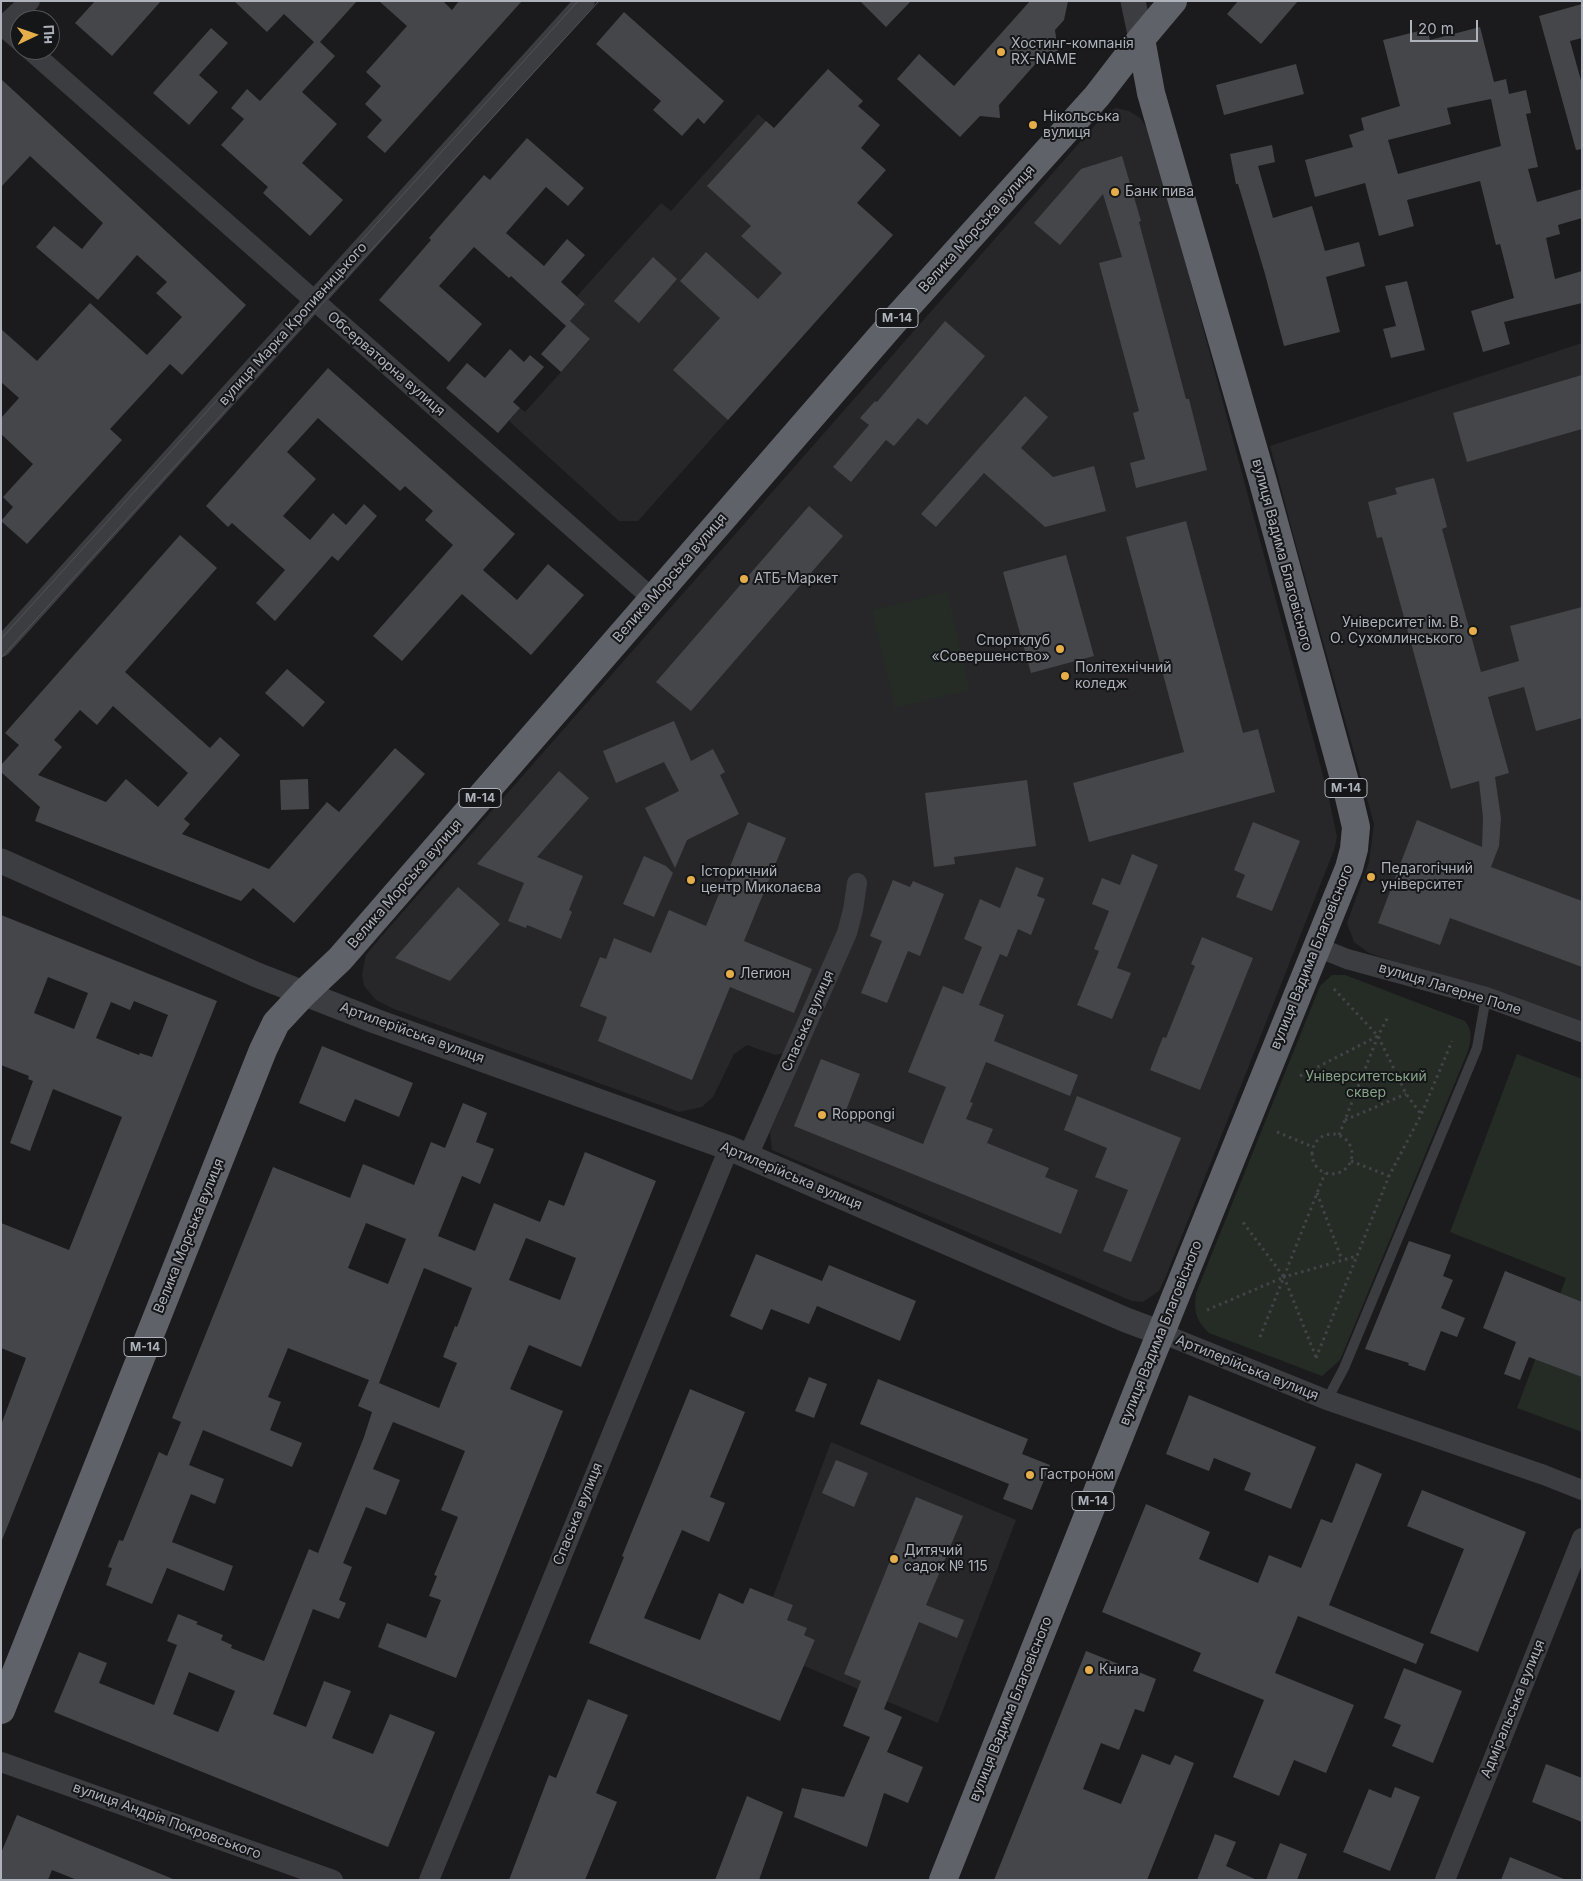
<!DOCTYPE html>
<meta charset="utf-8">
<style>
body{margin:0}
#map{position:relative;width:1583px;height:1881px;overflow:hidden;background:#1b1b1d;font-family:Inter,sans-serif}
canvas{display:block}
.frame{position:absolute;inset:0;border:2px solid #aeb2bb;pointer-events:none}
.north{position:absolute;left:10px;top:10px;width:50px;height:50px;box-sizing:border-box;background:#151618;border:1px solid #525459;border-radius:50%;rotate:87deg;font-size:14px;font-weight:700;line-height:20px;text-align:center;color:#aeb2bb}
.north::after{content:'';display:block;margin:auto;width:18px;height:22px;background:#e5ae4a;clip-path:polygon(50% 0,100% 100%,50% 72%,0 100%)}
.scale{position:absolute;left:1410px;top:20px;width:68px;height:22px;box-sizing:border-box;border:2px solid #aeb2bb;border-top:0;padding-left:6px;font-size:15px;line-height:18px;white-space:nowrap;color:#aeb2bb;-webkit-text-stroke:4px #151618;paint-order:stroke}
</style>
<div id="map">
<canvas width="1583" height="1881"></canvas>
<div class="frame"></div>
<div class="north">Пн</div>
<div class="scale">20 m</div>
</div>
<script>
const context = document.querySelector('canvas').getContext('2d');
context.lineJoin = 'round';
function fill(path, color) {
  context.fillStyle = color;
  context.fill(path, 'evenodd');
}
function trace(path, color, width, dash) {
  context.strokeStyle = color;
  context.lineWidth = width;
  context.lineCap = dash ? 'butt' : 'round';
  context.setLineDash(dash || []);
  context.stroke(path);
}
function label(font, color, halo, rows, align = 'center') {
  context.font = font + ' Inter,sans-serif';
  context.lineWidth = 4;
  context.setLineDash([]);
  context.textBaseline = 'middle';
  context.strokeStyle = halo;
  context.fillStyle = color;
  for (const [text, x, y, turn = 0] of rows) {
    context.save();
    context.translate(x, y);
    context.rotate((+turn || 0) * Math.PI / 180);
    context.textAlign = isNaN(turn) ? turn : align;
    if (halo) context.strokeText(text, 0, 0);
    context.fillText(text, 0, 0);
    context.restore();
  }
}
fill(new Path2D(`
 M1116 108 1129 111 1140 118 1151 134 1328 794 1337 837 1334 850 1166 1276 1159 1291 1143 1302 1132 1301 772 1150 770 1132 801 1061 783 1053 775 1055 747 1045 734 1054 713 1097 702 1107 679 1112 394 1009 376 1000 364 986 362 974 366 955 380 938 1095 125 1109 112Z
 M758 114 893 235 638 521H619L509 421 520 408 525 412 590 340 570 321 585 304 577 296 661 203 671 211Z
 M1582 343V1028L1369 953 1354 942 1347 923 1369 862 1374 824 1294 538 1270 446Z
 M831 1442 1016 1520 938 1723 804 1666 815 1640 804 1635 806 1628 787 1620 793 1605 773 1597Z`), '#27272a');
fill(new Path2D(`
 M947 592 970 690 895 708 872 610Z
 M1332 975H1345L1465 1021C1473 1031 1471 1039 1468 1051L1340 1360 1322 1376 1209 1333C1195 1319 1194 1311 1196 1293L1320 986Z
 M1517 1054 1582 1079V1432L1517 1408 1566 1278 1450 1232Z`), '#252c25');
fill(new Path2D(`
 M95 1H161L112 56 75 23Z
 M234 1H357L320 42 335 56 302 92 337 124 302 163 343 200 310 236 263 193 268 187 221 145 244 119 231 108 247 89 260 101 314 42 284 14 267 32Z
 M379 1H443L452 10 459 1H522L385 153 367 137 382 120 365 104 381 86 366 72 407 26Z
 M860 1H911L886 27Z
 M1030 1H1068L1064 20 1055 30 1058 52H1046L999 105 1000 118 980 116 960 137 897 79 919 54 954 86Z
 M1238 1H1298L1261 44 1227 14Z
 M1582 4V38L1570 41 1582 84V149L1576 150 1539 16Z
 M624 12 724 101 704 124 698 118 682 136 653 110 661 101 596 44Z
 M1480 27 1494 82 1506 79 1509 94 1526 90 1531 113 1526 114 1538 167 1528 169 1537 202 1582 189V218L1558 225 1560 234 1546 238 1555 279 1582 271V303L1504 322 1510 344 1483 352 1471 311 1514 298 1500 244 1496 245 1480 181 1407 200 1414 226 1379 236 1365 183 1315 197 1305 160 1353 147 1349 135 1364 130 1361 118 1400 106 1383 40 1427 29 1430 40ZM1491 99 1501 146 1398 174 1388 140 1451 124 1447 108Z
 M211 28 228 43 199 75 218 92 189 125 153 93Z
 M1296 64 1304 94 1224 115 1216 85Z
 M828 69 863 101 858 106 880 125 861 148 886 170 857 203 893 235 728 420 673 370 720 318 680 281 706 252 758 299 782 273 741 236 751 226 707 186 766 121 774 128Z
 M1 79 246 305 182 375 170 364 110 429 122 440 27 544 1 521 13 507 3 497 33 464 1 434V418L19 398 1 382V329L37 361 90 303 147 355 182 317 156 293 167 282 137 255 98 300 36 247 54 226 82 249 103 223 30 156 1 187Z
 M527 138 584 188 568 206 546 187 506 233 544 266 567 239 585 255 561 282 585 304 570 321 590 339 561 372 541 354 566 326 511 276 509 278 474 247 439 286 482 324 449 362 379 300 431 240 429 238 484 175 490 180Z
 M1272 145 1275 162 1258 166 1273 218 1312 206 1325 251 1359 242 1365 266 1326 277 1340 332 1284 346 1265 274 1238 184H1236L1230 154Z
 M1122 156 1141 221 1139 222 1186 399H1189L1207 470 1136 488 1130 463 1145 459 1133 413 1139 411 1099 263 1122 257 1103 194 1060 245 1034 223 1081 169Z
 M653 257 677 279 639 323 614 301Z
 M1407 281 1425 350 1391 358 1383 329 1396 326 1385 286Z
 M945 321 985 356 927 425 918 418 894 446 886 440 851 482 833 467 869 425 860 418 875 401 877 402Z
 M510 349 524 362 530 355 544 367 513 402 520 408 498 433 446 388 467 363 485 378Z
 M328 368 515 534 483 570 517 600 548 564 584 595 531 655 462 594 402 661 373 636 453 545 425 520 433 511 405 486 400 491 318 418 287 452 316 479 283 516 310 540 333 513 346 525 364 504 377 516 338 561 332 556 275 621 256 603 285 570 232 523 228 527 206 506Z
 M1582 375V429L1467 462 1453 413Z
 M1025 396 1048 417 1021 448 1053 477 1094 466 1106 511 1045 527 984 473 936 527 921 514Z
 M1434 478 1447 527 1442 529 1481 672 1519 661 1510 626 1582 607V718L1536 731 1524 687 1488 697 1509 773 1495 777 1501 818 1499 846 1491 867 1582 901V967L1450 918 1440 945 1378 923 1417 820 1482 847 1483 818 1479 781 1451 789 1382 537 1377 538 1368 502 1397 494 1395 488Z
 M809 506 843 536 691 711 656 682Z
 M1186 521 1243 733 1258 729 1275 792 1089 842 1073 783 1184 752 1126 537Z
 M180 535 217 568 125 672 210 748 220 737 240 755 184 819 190 824 182 834 269 869 327 802 339 812 395 748 425 774 294 923 253 888 241 901 35 821 40 807 1 772V765L19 745 5 733ZM113 706 188 773 158 807 126 779 106 802 38 775 62 747 54 740 80 710 97 725Z
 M1066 555 1094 656 1031 673 1003 572Z
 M287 669 325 702 303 727 265 693Z
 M674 721 691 761 713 749 725 772 720 775 739 814 687 840 675 868 645 808 679 791 664 762 616 783 603 751Z
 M559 771 589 798 537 857 583 876 569 910 572 912 561 939 527 925 526 928 508 921 524 883 477 864Z
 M308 779 309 809 281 810 280 780Z
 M1027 780 1036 846 954 857 955 864 934 867 925 793Z
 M748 822 786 838 744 941 812 969 794 1013 730 987 692 1080 598 1041 607 1017 580 1006 600 957 606 959 614 938 651 953 669 910 706 926Z
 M1253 822 1300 841 1272 911 1236 897 1245 875 1234 870Z
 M1132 854 1158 865 1117 968 1131 973 1112 1019 1077 1005 1099 951 1094 949 1109 911 1092 904 1102 878 1120 885Z
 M644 856 666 866 673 873 654 917 623 904Z
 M1016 867 1044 878 1037 896 1045 899 1031 935 1018 929 1007 957 1000 954 979 1005 1004 1015 994 1041 1078 1075 1070 1096 986 1062 970 1102 973 1103 966 1119 993 1129 987 1143 1049 1168 1045 1177 1078 1190 1061 1234 794 1126 821 1059 860 1074 845 1113 923 1144 946 1087 908 1072 943 986 963 994 982 947 964 939 980 899 1000 908Z
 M893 880 910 887 913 881 944 894 920 956 908 951 887 1003 861 993 882 941 870 936Z
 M458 887 500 924 450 981 395 958Z
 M1 915 217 1001 2 1540 1 1425 26 1358 1 1348V1223L69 1250 122 1117 53 1089 30 1151 10 1143 33 1081 28 1079 29 1076 1 1065ZM48 977 88 993 74 1029 34 1013ZM134 1001 168 1015 152 1057 140 1053 139 1055 96 1038 111 1002 130 1010Z
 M1202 937 1253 958 1200 1090 1150 1070 1163 1037 1166 1038 1195 966 1191 964Z
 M322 1046 413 1083 399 1117 355 1099 345 1122 299 1103Z
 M1077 1096 1181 1138 1131 1262 1103 1251 1128 1190 1095 1177 1107 1148 1064 1130Z
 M463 1103 487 1113 476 1142 494 1149 480 1184 462 1176 438 1236 475 1251 494 1203 540 1222 549 1200 564 1206 585 1152 656 1181 581 1367 529 1345 510 1389 563 1411 456 1678 378 1647 387 1623 426 1638 441 1600 429 1596 437 1576 434 1575 458 1517 441 1510 465 1451 393 1422 373 1469 400 1480 386 1515 366 1507 343 1563 352 1567 339 1600 346 1603 339 1619 313 1609 273 1714 306 1727 324 1681 351 1691 332 1738 373 1754 390 1714 435 1732 388 1847 54 1712 79 1652 107 1663 99 1683 154 1705 177 1645 167 1641 178 1614 198 1622 196 1624 223 1635 221 1640 232 1645 231 1648 264 1661 309 1549 318 1553 364 1437 372 1412 358 1406 369 1380 288 1348 268 1397 281 1402 270 1430 302 1443 292 1467 203 1430 189 1465 224 1479 215 1504 191 1494 172 1542 233 1566 224 1591 167 1568 152 1604 106 1585 112 1568 108 1567 119 1540 123 1541 159 1452 167 1456 181 1422 172 1418 273 1167 350 1198 363 1164 414 1185 431 1142 445 1148ZM366 1223 406 1239 388 1284 348 1268ZM526 1238 576 1258 560 1300 509 1280ZM424 1268 472 1288 457 1327 455 1326 443 1357 457 1363 439 1408 379 1383ZM189 1672 235 1691 218 1732 173 1714Z
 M1409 1241 1451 1255 1443 1276 1453 1280 1441 1308 1465 1318 1457 1337 1441 1331 1425 1371 1408 1365 1409 1363 1365 1349Z
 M756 1254 822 1281 829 1265 916 1301 900 1341 817 1306 809 1324 771 1309 762 1330 730 1316Z
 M1505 1271 1582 1302V1377L1529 1357 1520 1380 1504 1374 1516 1342 1483 1328Z
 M809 1377 827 1384 814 1418 795 1411Z
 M878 1379 1028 1439 1022 1454 1050 1465 1032 1510 1003 1499 1009 1484 860 1424Z
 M690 1389 745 1412 710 1497 725 1503 709 1542 682 1530 644 1618 700 1640 719 1593 743 1604 750 1588 793 1605 787 1620 807 1628 804 1635 815 1640 780 1721 589 1643 624 1557 622 1556Z
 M1189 1395 1316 1447 1291 1509 1244 1490 1251 1473 1214 1458 1209 1471 1166 1454Z
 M836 1460 868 1473 854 1507 822 1493Z
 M1356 1463 1382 1474 1329 1605 1424 1644 1416 1664 1298 1616 1275 1673 1354 1705 1326 1773 1294 1760 1279 1796 1233 1777 1264 1700 1193 1671 1201 1653 1102 1612 1146 1504 1210 1532 1199 1559 1258 1583 1269 1555 1301 1568 1321 1519 1332 1523Z
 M1422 1490 1526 1532 1478 1652 1430 1633 1464 1549 1407 1526Z
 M916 1497 963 1516 926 1605 964 1620 957 1638 919 1622 884 1709 902 1717 887 1752 923 1767 908 1803 884 1793 867 1847 794 1817 802 1788 844 1797 870 1737 843 1726 861 1681 844 1674Z
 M1086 1651 1156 1679 1144 1712 1135 1709 1119 1750 1101 1743 1083 1789 1121 1804 1142 1754 1170 1765 1175 1755 1194 1763 1147 1880H994Z
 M1404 1668 1462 1691 1433 1763 1392 1746 1401 1725 1384 1718Z
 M588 1699 628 1715 596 1793 617 1802 585 1880H509L549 1775 556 1778Z
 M1546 1764 1582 1778V1822L1532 1802Z
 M1395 1787 1420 1797 1390 1871 1343 1852 1369 1789 1391 1798Z
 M747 1796 783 1812 759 1880H715Z
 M17 1815 173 1879V1880H77L52 1870 48 1880H1V1853Z
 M1215 1834 1236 1842 1226 1866 1257 1880H1197Z
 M1280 1843 1307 1854 1297 1880H1266Z
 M1510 1857 1564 1879V1880H1501Z`), '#454649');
trace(new Path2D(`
 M1334 989 1378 1036 1406 1094 1421 1114
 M1300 1076 1378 1036
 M1345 1120 1406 1094
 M1277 1132 1313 1147
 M1312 1154a20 20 0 1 1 40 0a20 20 0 1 1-40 0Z
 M1339 1135 1378 1036 1389 1015
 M1351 1161 1389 1176
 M1317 1193 1342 1260
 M1207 1310 1284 1277 1242 1221
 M1260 1337 1325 1173
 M1316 1357 1284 1277 1357 1256
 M1316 1358 1389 1176 1421 1115 1452 1041`), '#424448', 3, [2.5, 4]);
trace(new Path2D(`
 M1327 1400 1344 1368 1477 1048 1486 997`), '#3c3d41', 10);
trace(new Path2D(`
 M1 25 20 41
 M1 28 30 1
 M30 50 652 598
 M1 647 585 1
 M1317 947 1347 959 1486 997 1582 1032
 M748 1156 847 933 853 910 857 883
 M1161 1333 1327 1400 1544 1475 1582 1490
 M1 1762 333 1880
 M429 1880 729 1148
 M1445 1880 1582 1538`), '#3c3d41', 20);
trace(new Path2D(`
 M1133 1 1141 39
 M1 861 257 975 375 1021 729 1148 1126 1320 1161 1333`), '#3c3d41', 25);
trace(new Path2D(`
 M1 1710 263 1050 276 1023 304 993 340 959 896 319 1097 96 1141 39 1173 1
 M943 1880 1147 1367 1349 868 1354 849 1356 827 1348 793 1263 482 1151 93 1141 39`), '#606269', 28);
trace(new Path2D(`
 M1 639 578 1
 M1 658 320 306 599 1`), '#515358', 1);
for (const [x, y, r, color] of [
 [1001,52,5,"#e5ae4a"],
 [1033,125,5,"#e5ae4a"],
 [1115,192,5,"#e5ae4a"],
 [744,579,5,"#e5ae4a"],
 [1473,631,5,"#e5ae4a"],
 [1060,649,5,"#e5ae4a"],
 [1065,676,5,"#e5ae4a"],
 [1371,877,5,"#e5ae4a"],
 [691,880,5,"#e5ae4a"],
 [730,974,5,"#e5ae4a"],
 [822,1115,5,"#e5ae4a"],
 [1030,1475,5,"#e5ae4a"],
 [894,1559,5,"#e5ae4a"],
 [1089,1670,5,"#e5ae4a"]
]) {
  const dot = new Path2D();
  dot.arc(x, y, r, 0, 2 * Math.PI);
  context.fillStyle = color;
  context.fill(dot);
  trace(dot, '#151618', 2);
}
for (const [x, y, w] of [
 [897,318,42],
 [1346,788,42],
 [480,798,42],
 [145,1347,42],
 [1093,1501,42]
]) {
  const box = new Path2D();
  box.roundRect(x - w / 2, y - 9.5, w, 19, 4);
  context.fillStyle = '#151618';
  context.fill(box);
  trace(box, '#aeb2bb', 1);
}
label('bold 12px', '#aeb2bb', null, [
 ["М-14",897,318],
 ["М-14",1346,788],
 ["М-14",480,798],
 ["М-14",145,1347],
 ["М-14",1093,1501]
]);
label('14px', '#aeb2bb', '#151618', [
 ["Хостинг-компанія",1011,44],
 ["RX-NAME",1011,60],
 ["Нікольська",1043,117],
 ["вулиця",1043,133],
 ["Банк пива",1125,192],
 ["АТБ-Маркет",754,579],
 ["Університет ім. В.",1463,623,"right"],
 ["О. Сухомлинського",1463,639,"right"],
 ["Спортклуб",1050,641,"right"],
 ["«Совершенство»",1050,657,"right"],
 ["Політехнічний",1075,668],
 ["коледж",1075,684],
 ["Педагогічний",1381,869],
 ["університет",1381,885],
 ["Історичний",701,872],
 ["центр Миколаєва",701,888],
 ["Легион",740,974],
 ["Roppongi",832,1115],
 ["Гастроном",1040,1475],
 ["Дитячий",904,1551],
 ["садок № 115",904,1567],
 ["Книга",1099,1670]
], 'left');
label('14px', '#aeb2bb', '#151618', [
 ["Велика Морська вулиця",977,229,-48],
 ["вулиця Марка Кропивницького",293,324,-48],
 ["Обсерваторна вулиця",386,364,41],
 ["вулиця Вадима Благовісного",1282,555,75],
 ["Велика Морська вулиця",670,578,-49],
 ["Велика Морська вулиця",405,884,-49],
 ["вулиця Вадима Благовісного",1312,957,-68],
 ["вулиця Лагерне Поле",1450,989,17],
 ["Спаська вулиця",808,1021,-66],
 ["Артилерійська вулиця",412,1033,20],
 ["Артилерійська вулиця",791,1176,23],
 ["Велика Морська вулиця",189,1236,-68],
 ["вулиця Вадима Благовісного",1161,1333,-68],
 ["Артилерійська вулиця",1247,1368,22],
 ["Спаська вулиця",578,1514,-68],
 ["вулиця Вадима Благовісного",1011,1709,-68],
 ["Адміральська вулиця",1513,1709,-68],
 ["вулиця Андрія Покровського",167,1821,20]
]);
label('14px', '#87a488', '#151618', [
 ["Університетський",1366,1077],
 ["сквер",1366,1093]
]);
</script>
